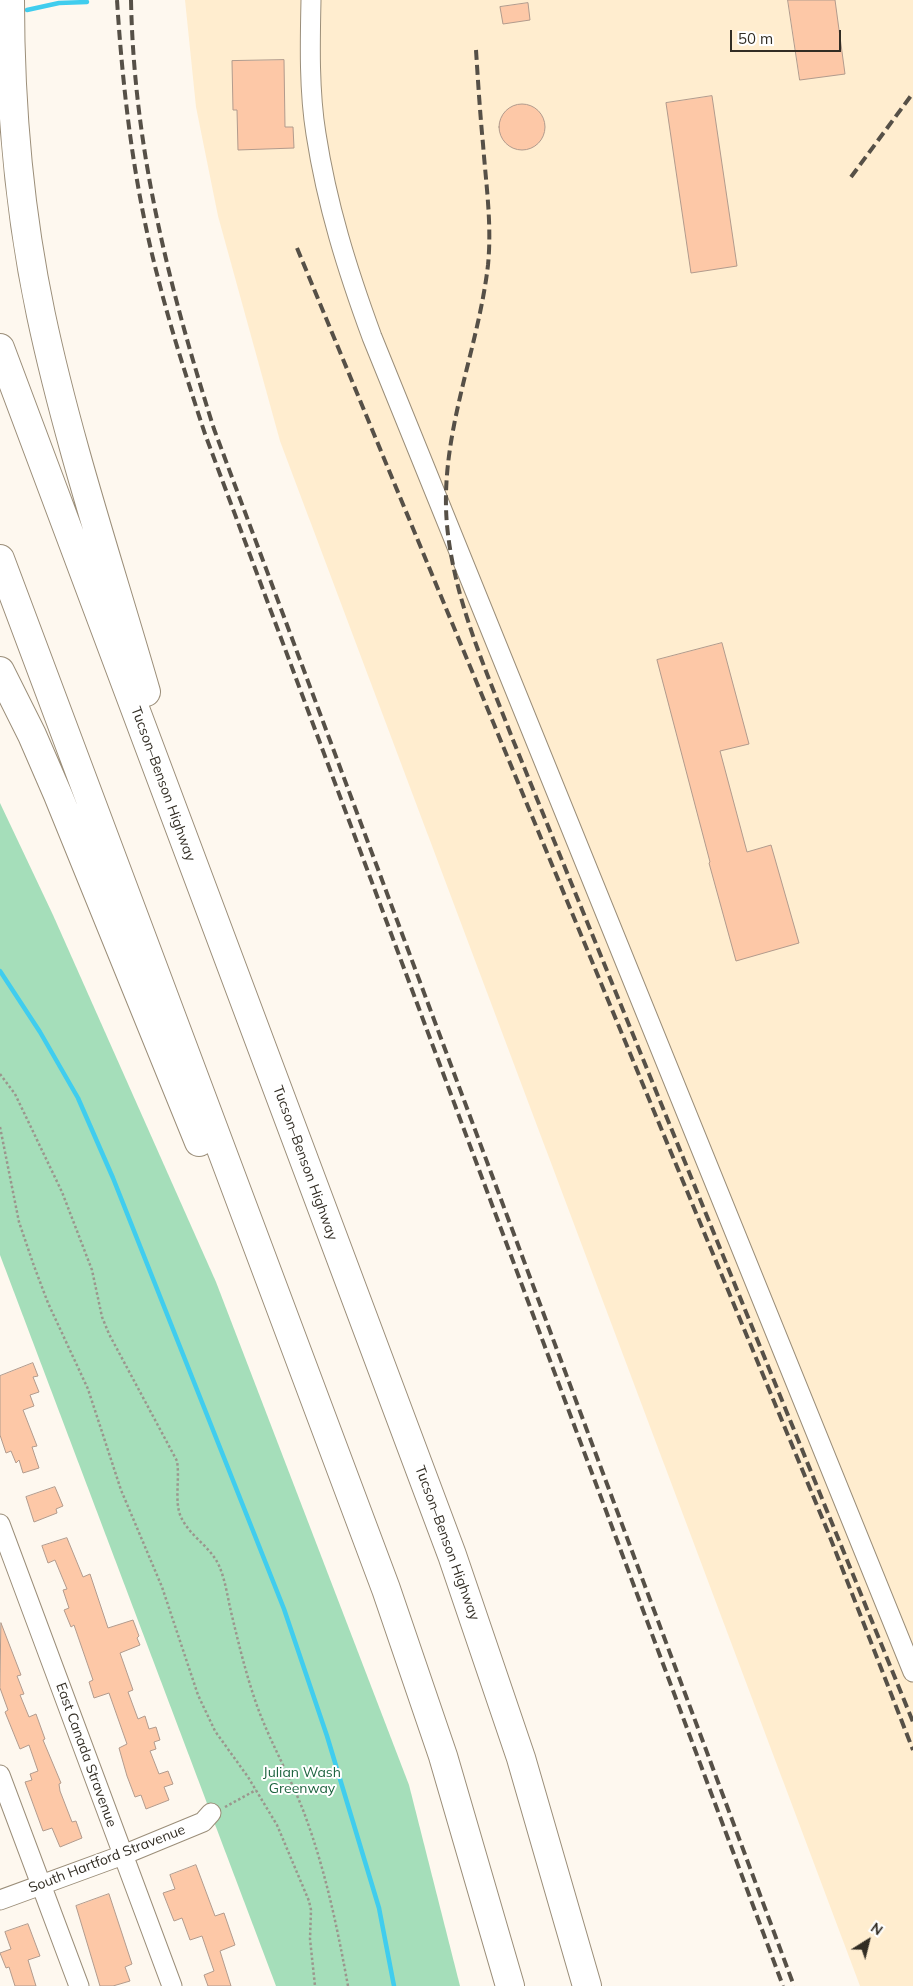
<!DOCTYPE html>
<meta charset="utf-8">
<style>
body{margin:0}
#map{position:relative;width:913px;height:1986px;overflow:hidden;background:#fef8ef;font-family:Mulish,sans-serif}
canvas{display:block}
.north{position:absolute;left:843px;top:1916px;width:50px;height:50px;-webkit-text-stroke:4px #fff;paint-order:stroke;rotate:36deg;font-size:14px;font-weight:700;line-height:20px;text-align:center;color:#322d24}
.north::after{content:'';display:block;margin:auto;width:18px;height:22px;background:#322d24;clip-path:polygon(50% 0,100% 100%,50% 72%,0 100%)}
.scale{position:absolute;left:730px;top:30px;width:111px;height:22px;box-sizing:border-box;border:2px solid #322d24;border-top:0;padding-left:6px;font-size:15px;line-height:18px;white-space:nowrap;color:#322d24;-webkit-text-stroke:4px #fff;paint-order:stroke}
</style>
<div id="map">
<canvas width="913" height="1986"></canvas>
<div class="north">N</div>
<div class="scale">50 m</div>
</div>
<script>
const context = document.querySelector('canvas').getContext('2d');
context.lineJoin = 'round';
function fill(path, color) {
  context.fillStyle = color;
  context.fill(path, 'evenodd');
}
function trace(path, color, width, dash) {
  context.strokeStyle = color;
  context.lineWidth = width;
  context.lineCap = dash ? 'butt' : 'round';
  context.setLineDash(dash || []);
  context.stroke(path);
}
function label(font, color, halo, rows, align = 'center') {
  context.font = font + ' Mulish,sans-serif';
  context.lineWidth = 4;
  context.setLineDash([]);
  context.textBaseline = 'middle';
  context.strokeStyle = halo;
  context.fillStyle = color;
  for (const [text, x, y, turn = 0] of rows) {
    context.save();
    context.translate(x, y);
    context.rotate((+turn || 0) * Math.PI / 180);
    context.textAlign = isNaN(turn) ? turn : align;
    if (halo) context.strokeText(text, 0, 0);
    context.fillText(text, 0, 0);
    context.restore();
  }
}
fill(new Path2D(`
 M185 0H913V1986H860L280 441 218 216 196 107Z`), '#ffedcf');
fill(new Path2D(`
 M0 803 53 915 216 1282 409 1785 460 1986H276L0 1255Z`), '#a5deba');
trace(new Path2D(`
 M27 10 59 3 87 2
 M0 971 40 1032 78 1098 113 1178 284 1609 327 1736 379 1908 394 1986`), '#40cdee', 4.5);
const building = new Path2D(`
 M788 0H835L845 74 800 80Z
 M528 3 530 20 503 24 500 7Z
 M284 60 285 127H293L294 148 238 150 237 110H233L232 61Z
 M712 96 737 266 691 273 666 103Z
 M499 127a23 23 0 1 1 46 0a23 23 0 1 1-46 0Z
 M722 643 749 744 720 751 747 852 771 845 799 943 736 961 709 863 710 862 657 660Z
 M33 1363 38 1376 33 1377 39 1392 30 1395 34 1406 23 1410 37 1446 32 1447 39 1468 23 1473 19 1460 16 1463 11 1451 6 1453 0 1435V1376Z
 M55 1487 63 1506 56 1509 57 1513 34 1522 26 1497Z
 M67 1538 83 1577 90 1574 108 1628 133 1620 139 1636 137 1638 140 1645 120 1653 133 1690 128 1692 138 1719 145 1716 149 1729 156 1727 160 1740 154 1742 156 1749 150 1751 159 1774 168 1771 173 1784 164 1787 169 1800 146 1809 141 1795 135 1797 127 1776 119 1748 127 1744 109 1693 94 1698 89 1682 93 1680 74 1625 71 1627 64 1610 69 1608 63 1590 67 1589 55 1560 48 1563 42 1546Z
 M1 1623 21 1675 17 1676 24 1694 20 1695 29 1717 36 1714 45 1739 43 1740 61 1783 59 1784 60 1791 72 1822 76 1821 82 1838 60 1847 52 1828 43 1831 25 1782 32 1780 30 1774 38 1771 29 1745 20 1749 5 1712 8 1710 0 1688Z
 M196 1865 215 1916 224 1913 235 1945 220 1951 231 1986H208L204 1975 214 1971 202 1936 190 1940 182 1918 174 1921 163 1893 175 1889 170 1875Z
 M109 1894 132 1964 125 1967 130 1981 113 1986H100L76 1906Z
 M28 1924 40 1956 28 1960 36 1986H15L9 1967 6 1968 0 1953 11 1949 5 1932Z`);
fill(building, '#fdc8a7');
trace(building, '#b29b8d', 1);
const minor = new Path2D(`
 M311 0C310 44 309 91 316 134 327 205 347 269 372 337L913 1672
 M0 1524 172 1986
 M0 1775 79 1986
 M0 1900 123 1855 203 1822 211 1813`);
const highway = new Path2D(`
 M10 0C10 105 19 211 41 315 68 442 110 567 146 692
 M0 348 452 1555 521 1758 587 1986
 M0 559 386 1589 443 1756 510 1986
 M0 671 32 735 58 795 199 1142`);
trace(minor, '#9b8e79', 21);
trace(highway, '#9b8e79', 30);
trace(new Path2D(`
 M0 1074 15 1094 62 1192 92 1270 102 1317 109 1334 177 1461C180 1479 174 1502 181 1517 190 1537 212 1547 220 1568 226 1583 228 1600 232 1616 239 1645 246 1674 256 1703 269 1740 289 1774 303 1810 325 1868 337 1926 348 1986
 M0 1127 19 1222 34 1266 48 1303 88 1389 121 1490 162 1587 198 1695 215 1731 248 1777 277 1825 309 1901 311 1910 310 1939 315 1986
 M225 1807 256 1790`), '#9b968d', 2.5, [2.5, 2.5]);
trace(minor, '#fff', 19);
trace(highway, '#fff', 28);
trace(new Path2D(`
 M117 0C123 93 134 187 158 278 171 330 188 382 205 434L783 1986
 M131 0C134 150 169 287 214 429L794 1986
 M476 50C478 81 480 113 483 144 486 184 492 224 488 265 478 352 439 435 447 525 454 600 486 670 513 740L913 1722
 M851 177 913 93
 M297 248 828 1532 913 1750`), '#565047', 4, [10, 5]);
label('14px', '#322d24', '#fff', [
 ["Tucson–Benson Highway",163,784,70],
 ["Tucson–Benson Highway",305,1163,70],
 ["Tucson–Benson Highway",447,1543,70],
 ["East Canada Stravenue",86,1755,70],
 ["South Hartford Stravenue",107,1859,-21]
]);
label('14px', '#1d643f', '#fff', [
 ["Julian Wash",302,1773],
 ["Greenway",302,1789]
]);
</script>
